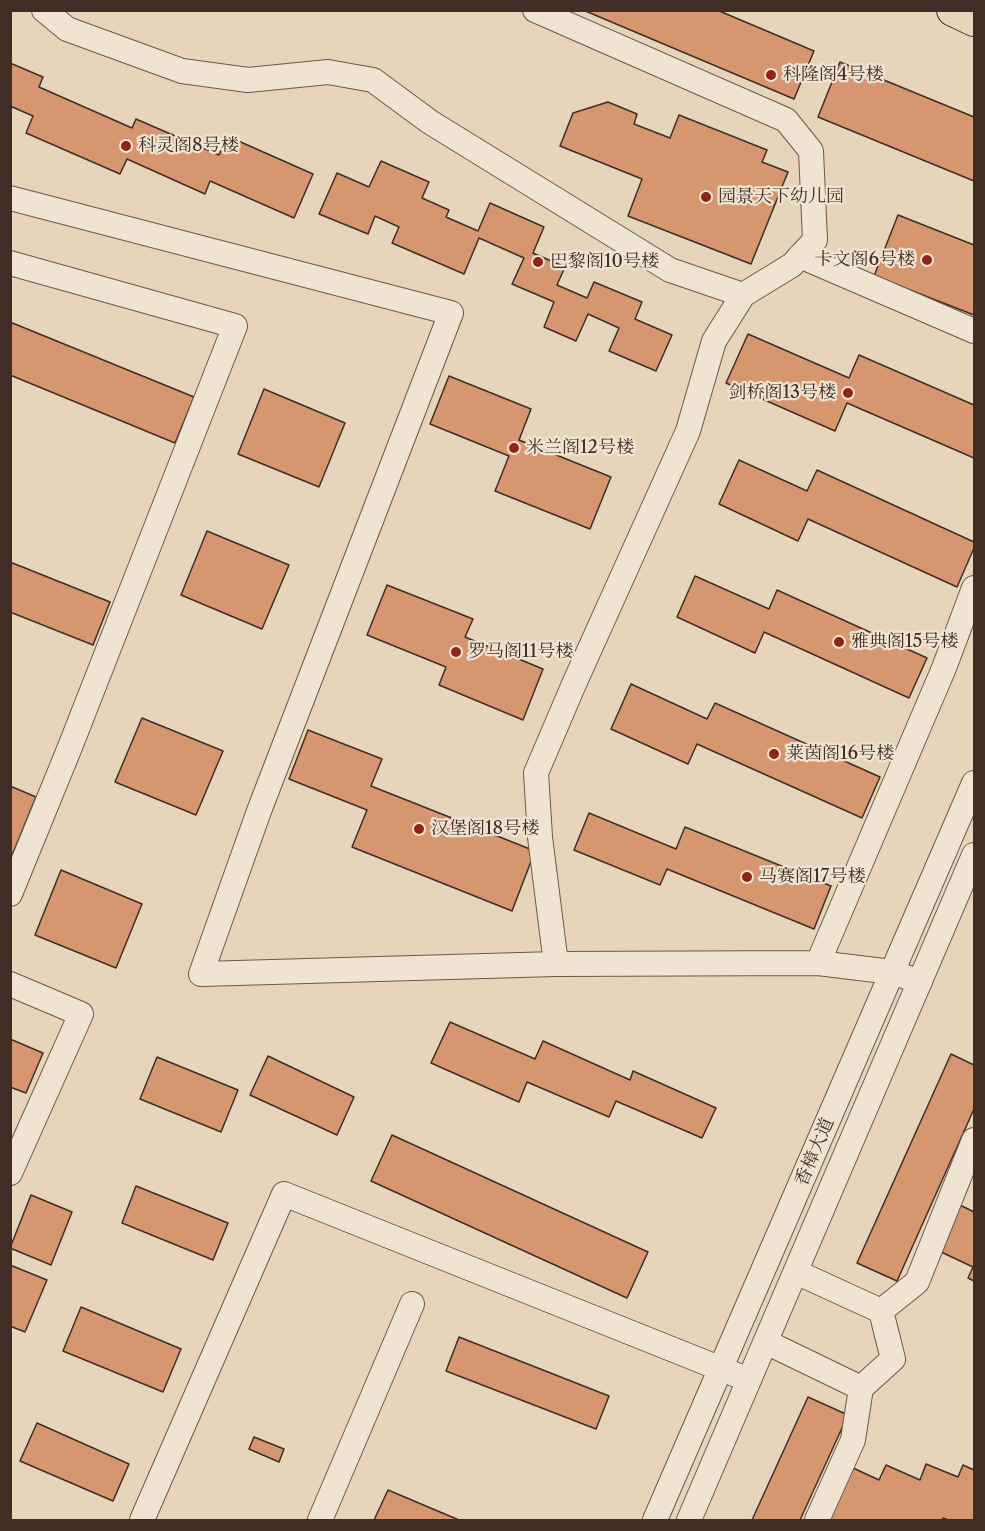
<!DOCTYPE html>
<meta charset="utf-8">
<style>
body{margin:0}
#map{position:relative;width:985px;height:1531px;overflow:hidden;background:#e6d5ba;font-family:"Libre Caslon Text",serif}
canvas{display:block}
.frame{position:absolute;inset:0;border:12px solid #402e26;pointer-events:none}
</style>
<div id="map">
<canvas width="985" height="1531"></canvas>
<div class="frame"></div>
</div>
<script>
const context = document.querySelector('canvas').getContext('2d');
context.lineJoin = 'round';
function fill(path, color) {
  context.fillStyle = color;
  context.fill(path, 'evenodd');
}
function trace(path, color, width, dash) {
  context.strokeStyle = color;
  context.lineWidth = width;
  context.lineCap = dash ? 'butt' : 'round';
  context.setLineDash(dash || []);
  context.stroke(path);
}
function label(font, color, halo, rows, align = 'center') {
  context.font = font + ' "Libre Caslon Text","Noto Serif SC",serif';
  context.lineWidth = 4.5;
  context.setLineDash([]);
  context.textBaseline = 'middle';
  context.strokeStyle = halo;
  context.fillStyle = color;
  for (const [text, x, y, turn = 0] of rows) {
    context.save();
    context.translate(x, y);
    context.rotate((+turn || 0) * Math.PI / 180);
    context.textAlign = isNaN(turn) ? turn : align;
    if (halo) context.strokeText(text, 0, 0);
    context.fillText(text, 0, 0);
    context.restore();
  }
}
const building = new Path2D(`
 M583 10H717L814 51 794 99Z
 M840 62 974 117V181L818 117Z
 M10 63 43 77 39 87 132 128 136 119 219 155 227 136 313 174 294 218 210 181 205 194 127 159 120 174 26 133 33 116 10 106Z
 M608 102 637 114 634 124 670 138 679 115 767 150 762 162 788 172 751 264 628 216 642 179 560 146 573 113Z
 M381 161 429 182 422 198 449 210 446 217 478 231 490 203 544 227 533 253 565 267 557 285 587 298 594 282 642 302 635 319 672 335 656 371 609 351 619 328 588 314 576 341 544 327 554 302 512 284 524 258 479 238 464 274 392 243 399 227 375 216 368 234 319 214 337 173 369 187Z
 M898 215 974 245V315L874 276Z
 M10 322 194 397 175 443 10 375Z
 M748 334 849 378 859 355 974 405V458L847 403 835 431 726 383Z
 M449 376 531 409 519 440 611 477 590 529 495 491 509 456 430 424Z
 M264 389 345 423 319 487 238 454Z
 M739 460 807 491 817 470 974 542V548L957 587 808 519 798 541 719 504Z
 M207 531 289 565 262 629 181 595Z
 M10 562 110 602 93 645 10 612Z
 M695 576 769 609 777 590 927 658 909 698 764 632 755 653 677 617Z
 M387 585 473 619 465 637 543 669 523 720 439 685 446 667 367 635Z
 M631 684 707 719 715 703 880 777 862 818 697 744 688 764 611 729Z
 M142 718 223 751 196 815 115 782Z
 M308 730 382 759 371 786 535 851 512 911 352 847 367 810 289 779Z
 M10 786 36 797 13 853 10 852Z
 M589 813 676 849 685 827 831 886 814 929 667 869 660 885 574 850Z
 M61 870 142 904 116 968 35 935Z
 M450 1022 535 1059 543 1041 630 1080 633 1071 716 1108 702 1138 616 1101 609 1117 527 1082 519 1102 431 1063Z
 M10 1039 43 1053 26 1093 10 1087Z
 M951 1054 974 1065V1109L897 1281 857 1263Z
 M268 1056 354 1097 337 1135 250 1095Z
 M157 1057 238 1090 221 1132 140 1099Z
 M392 1135 648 1252 627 1298 371 1181Z
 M136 1186 228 1223 213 1260 122 1223Z
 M31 1195 72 1212 51 1265 10 1248Z
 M960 1205 974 1212V1281L968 1278 973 1267 939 1251Z
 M10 1265 47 1280 25 1332 10 1326Z
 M81 1307 181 1349 163 1392 63 1351Z
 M459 1337 609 1396 596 1429 446 1371Z
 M808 1397 848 1415 800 1520H752Z
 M37 1423 129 1464 113 1501 20 1461Z
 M254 1437 284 1449 279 1462 249 1449Z
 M926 1464 958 1477 963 1465 974 1470V1520H948L943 1518 942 1520H830L851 1467 879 1480 886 1465 920 1480Z
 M388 1490 459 1520H374Z`);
fill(building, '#d69670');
trace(building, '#402e26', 1.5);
const minor = new Path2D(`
 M44 10 67 29 182 71 248 80 328 72 373 80 430 122 670 270 743 295
 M535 10 786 120 811 151 815 240 792 265 743 295 714 341 688 431 574 684 536 773 540 837 556 964
 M10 198 451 313 259 811 201 974 556 964 818 963 892 972 920 982
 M800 256 974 331
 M10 263 235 326 70 747 10 894
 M818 963 944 668 974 588
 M10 984 81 1014 10 1173
 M796 1272 881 1311 917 1282 974 1140
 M766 1342 861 1388 853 1440 817 1520
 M861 1388 893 1359 881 1311
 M142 1520 284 1194 749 1380
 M320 1520 412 1304
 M655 1520 974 783
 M689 1520 974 855`);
const major = new Path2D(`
 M953 10 974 20`);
trace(minor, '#6a584b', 26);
trace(major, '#402e26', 34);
trace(minor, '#efe4d2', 24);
trace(major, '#e6d5ba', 32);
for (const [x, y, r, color] of [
 [771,75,6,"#8f2418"],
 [126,146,6,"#8f2418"],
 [706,197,6,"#8f2418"],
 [927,260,6,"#8f2418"],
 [538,262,6,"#8f2418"],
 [848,393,6,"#8f2418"],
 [514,448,6,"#8f2418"],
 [839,642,6,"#8f2418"],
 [456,652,6,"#8f2418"],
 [774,754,6,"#8f2418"],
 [419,829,6,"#8f2418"],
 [747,877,6,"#8f2418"]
]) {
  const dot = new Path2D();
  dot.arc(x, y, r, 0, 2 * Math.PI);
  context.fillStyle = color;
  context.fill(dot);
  trace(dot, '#efe4d2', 2);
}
label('18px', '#402e26', '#efe4d2', [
 ["科隆阁4号楼",783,75],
 ["科灵阁8号楼",138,146],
 ["园景天下幼儿园",718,197],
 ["卡文阁6号楼",915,260,"right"],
 ["巴黎阁10号楼",550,262],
 ["剑桥阁13号楼",836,393,"right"],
 ["米兰阁12号楼",526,448],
 ["雅典阁15号楼",851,642],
 ["罗马阁11号楼",468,652],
 ["莱茵阁16号楼",786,754],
 ["汉堡阁18号楼",431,829],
 ["马赛阁17号楼",759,877]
], 'left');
label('18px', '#402e26', '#efe4d2', [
 ["香樟大道",815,1152,-67]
]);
</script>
